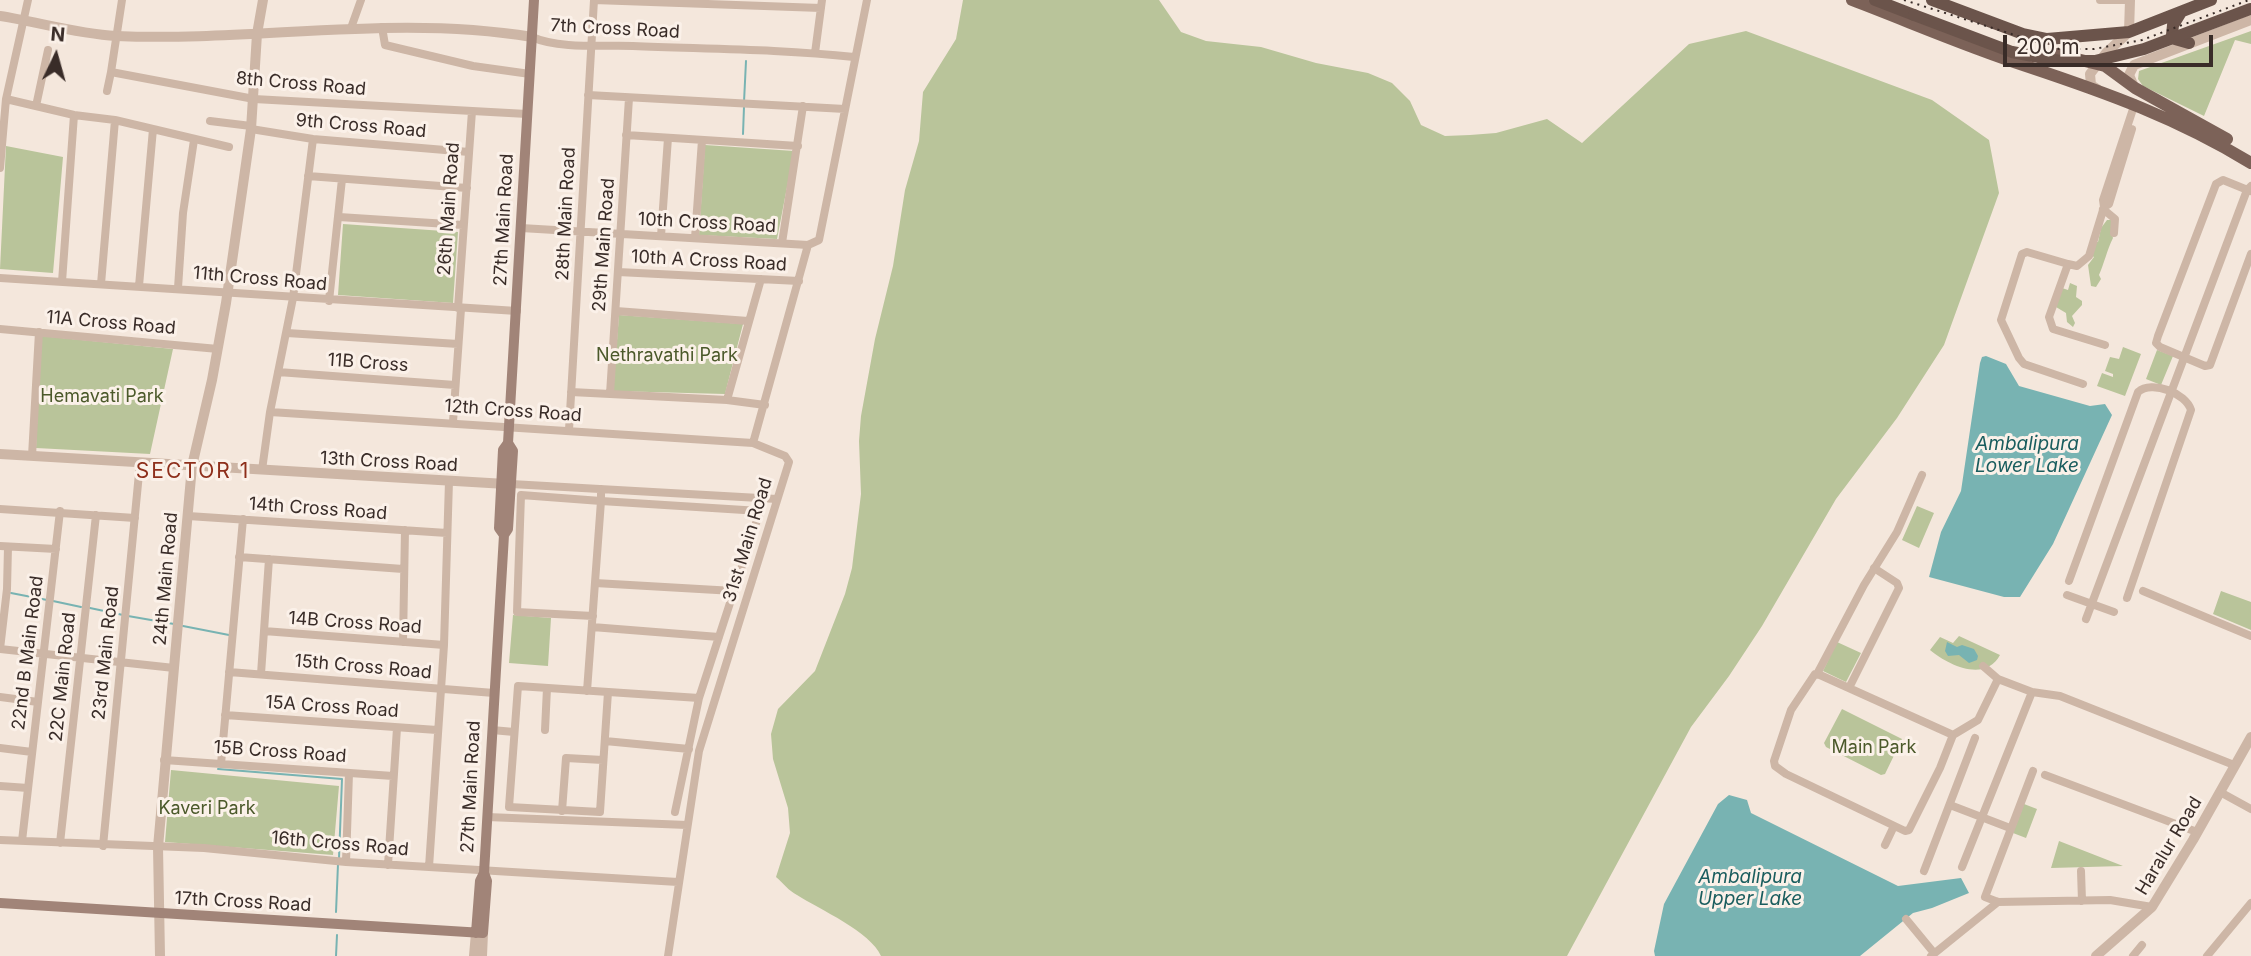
<!DOCTYPE html>
<style>
body{margin:0}
#map{position:relative;width:2251px;height:956px;overflow:hidden;background:#f4e7dc;font-family:Inter,sans-serif}
canvas{display:block}
.north{position:absolute;left:21px;top:21px;width:70px;height:70px;-webkit-text-stroke:5px #fbf1e9;paint-order:stroke;rotate:5deg;font-size:19px;font-weight:700;line-height:28px;text-align:center;color:#392c28}
.north::after{content:'';display:block;margin:auto;width:24px;height:32px;background:#392c28;clip-path:polygon(50% 0,100% 100%,50% 72%,0 100%)}
.scale{position:absolute;left:2003px;top:35px;width:210px;height:32px;box-sizing:border-box;border:4px solid #392c28;border-top:0;padding-left:9px;font-size:21px;line-height:24px;white-space:nowrap;color:#392c28;-webkit-text-stroke:5px #fbf1e9;paint-order:stroke}
</style>
<div id="map">
<canvas width="2251" height="956"></canvas>
<div class="north">N</div>
<div class="scale">200 m</div>
</div>
<script>
const context = document.querySelector('canvas').getContext('2d');
context.lineJoin = 'round';
function fill(path, color) {
  context.fillStyle = color;
  context.fill(path, 'evenodd');
}
function trace(path, color, width, dash) {
  context.strokeStyle = color;
  context.lineWidth = width;
  context.lineCap = dash ? 'butt' : 'round';
  context.setLineDash(dash || []);
  context.stroke(path);
}
function label(font, color, halo, rows, align = 'center') {
  context.font = font + ' Inter,sans-serif';
  context.lineWidth = 6;
  context.setLineDash([]);
  context.textBaseline = 'middle';
  context.strokeStyle = halo;
  context.fillStyle = color;
  for (const [text, x, y, turn = 0] of rows) {
    context.save();
    context.translate(x, y);
    context.rotate((+turn || 0) * Math.PI / 180);
    context.textAlign = isNaN(turn) ? turn : align;
    if (halo) context.strokeText(text, 0, 0);
    context.fillText(text, 0, 0);
    context.restore();
  }
}
fill(new Path2D(`
 M963 0H1159L1181 32 1206 41 1261 47 1316 63 1368 73 1392 83 1410 101 1421 125 1445 136 1470 135 1496 133 1547 119 1582 143 1689 44 1746 31 1932 100 1989 140 1999 193 1944 345 1897 418 1836 499 1762 626 1729 676 1691 727 1567 956H881C871 932 819 909 797 895 789 891 783 883 776 877L790 833 788 808 773 759 771 734 778 709 815 671 845 594 852 568 861 494 859 441 861 416 875 339 893 266 905 190 919 141 923 92 956 39Z
 M2251 31V44L2235 40 2204 116 2143 86 2138 79 2139 71Z
 M705 145 794 151 777 239 699 235Z
 M6 146 63 157 53 273 0 269Z
 M2107 220H2113L2111 232 2113 238C2107 250 2104 264 2099 275L2101 279 2096 287 2091 286 2088 265 2094 257 2092 256 2095 242H2098L2101 228Z
 M343 224 458 232 453 303 338 295Z
 M2070 283 2077 286 2076 297 2082 301V305L2072 316 2075 323 2073 327 2067 322 2066 313 2056 307 2062 288 2068 290Z
 M619 315 743 324 725 394 613 391Z
 M41 336 173 349 150 454 36 448Z
 M2123 347 2141 354 2125 396 2097 386 2102 373 2113 377V374L2105 371 2110 357 2119 359Z
 M2157 350 2173 356 2161 385 2146 379Z
 M1917 506 1934 513 1919 548 1902 540Z
 M2221 591 2251 602V630L2213 614Z
 M513 615 551 618 548 666 509 663Z
 M1959 636 2000 655C1985 683 1948 665 1930 650L1940 637 1953 643Z
 M1837 642 1861 653 1846 682 1823 671Z
 M1842 709 1902 739 1885 774 1881 775 1826 747 1824 743Z
 M171 770 339 786 333 855 165 842Z
 M2024 804 2037 809 2026 838 2013 833Z
 M2059 841 2123 866 2051 868Z`), '#b9c49a');
fill(new Path2D(`
 M1986 356 2006 364 2019 386 2090 406 2105 404 2112 415 2053 544 2020 597H2004L1929 577 1941 532 1961 491 1980 363 1982 357Z
 M1947 642 1957 647 1962 645 1974 649 1978 656 1977 660 1969 663 1959 655 1948 656 1945 651Z
 M1729 795 1747 800 1751 813 1898 886 1961 878 1969 893 1932 908 1913 913 1860 956H1655L1654 951 1664 904 1718 804Z`), '#78b3b2');
trace(new Path2D(`
 M744 102 746 61
 M743 134 744 107
 M11 593 47 600
 M53 601 81 607
 M90 608 123 615
 M128 616 174 624
 M183 626 229 635
 M218 769 342 779 339 858
 M336 912 338 864
 M336 956 337 935`), '#78b3b2', 2);
trace(new Path2D(`
 M122 0 111 72 254 99 527 114
 M594 0 821 8
 M2100 0H2130
 M382 27 385 45 473 66 530 74
 M351 28 361 0
 M532 37C558 49 604 45 633 46 707 49 781 49 854 57
 M815 53 822 0
 M107 91 111 72
 M588 95 845 109
 M6 99 74 115 115 120 229 147
 M36 106 48 50
 M210 121 251 126
 M251 129 313 139 469 152
 M626 135 798 146
 M0 168 6 99 28 0
 M308 176 467 188
 M2250 191 2223 180 2216 184 2158 336 2156 343 2160 347 2205 366 2210 365 2251 254
 M2104 207 2109 204 2132 129
 M2103 209 2115 219 2114 233
 M339 217 463 225
 M521 228 808 245 819 240 867 0
 M661 236 668 138
 M695 238 702 140
 M782 243 803 106
 M2068 264 2027 252 2022 254 2001 320 2019 358 2024 364 2083 384
 M618 272 799 281
 M0 278 517 311
 M62 282 74 115
 M101 284 115 120
 M139 286 153 129
 M178 288 183 213 194 140
 M329 301 342 179
 M458 308 472 111
 M616 311 748 321
 M0 329 218 349
 M287 333 458 344
 M2105 345 2053 329 2049 317 2068 264 2077 266 2089 256 2104 207 2103 200 2135 103
 M278 372 455 385
 M571 392 727 400 765 405
 M610 394 629 98
 M727 400 761 279
 M270 412 753 443
 M453 422 461 309
 M569 430 594 0
 M32 456 39 332
 M262 470 270 412 293 298 313 139
 M511 484 777 499
 M0 509 135 518
 M188 516 447 533
 M0 546 56 549
 M239 557 403 569
 M2069 581 2138 392C2152 380 2186 393 2191 410L2127 598
 M595 583 734 591
 M2143 591 2251 636
 M2067 595 2114 612
 M593 616 517 612 521 495 601 501V489
 M2086 619 2247 190 2251 186
 M592 627 719 637
 M264 631 444 645
 M403 642 405 530
 M0 649 174 668
 M0 649 7 589 8 547
 M1983 666 1998 679
 M229 672 494 693
 M261 674 269 559
 M1817 674 1864 585 1897 532 1922 475
 M1849 688 1899 588 1897 583 1874 568
 M587 691 601 501 760 511 699 698 675 812
 M608 692 600 812 509 807 518 686 699 698
 M0 697 38 702
 M225 715 437 730
 M492 730 514 732
 M545 730 547 688
 M1953 735 1820 675 1815 674 1791 710 1774 761 1775 766 1786 774 1905 831 1909 830 1940 768 1953 735 1978 720 1998 679 2032 692 2060 696 2234 765
 M605 741 689 749
 M0 748 32 752
 M164 760 393 776
 M221 764 243 519
 M2033 771 1985 897 1998 902 2110 900 2152 907
 M2045 775 2197 832
 M0 786 28 788
 M2220 792 2251 809
 M1950 805 2010 828
 M562 811 566 758 603 760
 M487 817 687 825
 M0 840 204 848 346 862 678 882
 M22 841 60 511
 M60 843 96 515
 M1885 845 1894 826
 M103 846 140 463
 M346 862 349 773
 M388 865 397 728
 M429 867 444 645 449 481
 M1962 867 2032 692
 M1924 871 1975 738
 M2081 871 2082 901
 M1906 919 1934 953
 M668 956 699 751 789 462 785 456 753 443 808 245
 M1931 956 1998 902
 M2133 956 2142 945
 M2207 956 2251 903`), '#cdb6a6', 8);
trace(new Path2D(`
 M0 16C38 22 77 34 116 36 255 42 393 14 532 37
 M2134 87 2129 75 2134 65 2251 20
 M2097 89 2091 85 2090 74 2106 53 2129 32 2130 0
 M0 454 506 484
 M160 956 158 847 192 466 212 380 226 303 251 129 257 34 263 0
 M474 956 476 933
 M482 956 483 933
 M2096 956 2152 907 2193 840 2251 737`), '#cdb6a6', 10);
trace(new Path2D(`
 M504 535 499 528 503 450 508 443
 M0 903 483 933 487 881 484 873
 M476 933 480 881 484 873 504 535 508 529 513 451 508 443 534 0`), '#a18478', 10);
trace(new Path2D(`
 M1852 0C1910 22 1967 47 2026 66 2107 93 2177 118 2251 163
 M2057 54 2105 66 2135 88 2227 139`), '#7c6258', 12);
trace(new Path2D(`
 M1875 0 1914 15
 M1932 0 2023 34 2047 39 2129 32 2211 0
 M2181 12 2173 25 2172 35 2175 39 2189 43`), '#6b544b', 12);
trace(new Path2D(`
 M1904 0 2059 49H2094L2142 40 2249 0`), '#392c28', 2, [2, 5]);
trace(new Path2D(`
 M1914 15 2012 52 2060 61H2095L2144 49 2250 9`), '#6b544b', 12);
label('18px', '#392c28', '#fbf1e9', [
 ["7th Cross Road",615,29,3],
 ["8th Cross Road",301,84,5],
 ["9th Cross Road",361,126,5],
 ["26th Main Road",449,209,-86],
 ["28th Main Road",566,214,-87],
 ["27th Main Road",504,220,-87],
 ["10th Cross Road",707,223,3],
 ["29th Main Road",604,245,-86],
 ["10th A Cross Road",709,261,3],
 ["11th Cross Road",260,279,5],
 ["11A Cross Road",111,323,5],
 ["11B Cross",368,363,4],
 ["12th Cross Road",513,411,4],
 ["13th Cross Road",389,462,3],
 ["14th Cross Road",318,509,4],
 ["31st Main Road",748,540,-73],
 ["24th Main Road",166,579,-85],
 ["14B Cross Road",355,623,4],
 ["22nd B Main Road",28,653,-83],
 ["23rd Main Road",106,653,-84],
 ["15th Cross Road",363,667,5],
 ["22C Main Road",63,677,-84],
 ["15A Cross Road",332,707,4],
 ["15B Cross Road",280,752,4],
 ["27th Main Road",471,787,-87],
 ["16th Cross Road",340,844,5],
 ["Haralur Road",2169,846,-59],
 ["17th Cross Road",243,902,3]
]);
label('18px', '#4b592a', '#fbf1e9', [
 ["Nethravathi Park",667,356],
 ["Hemavati Park",102,397],
 ["Main Park",1874,748],
 ["Kaveri Park",207,809]
]);
label('italic 19px', '#1a5d5e', '#fbf1e9', [
 ["Ambalipura",2027,444],
 ["Lower Lake",2027,466],
 ["Ambalipura",1750,877],
 ["Upper Lake",1750,899]
]);
context.letterSpacing = '2px';
label('21px', '#8e2f1b', '#fbf1e9', [
 ["SECTOR 1",193,472]
]);
context.letterSpacing = '0px';
</script>
